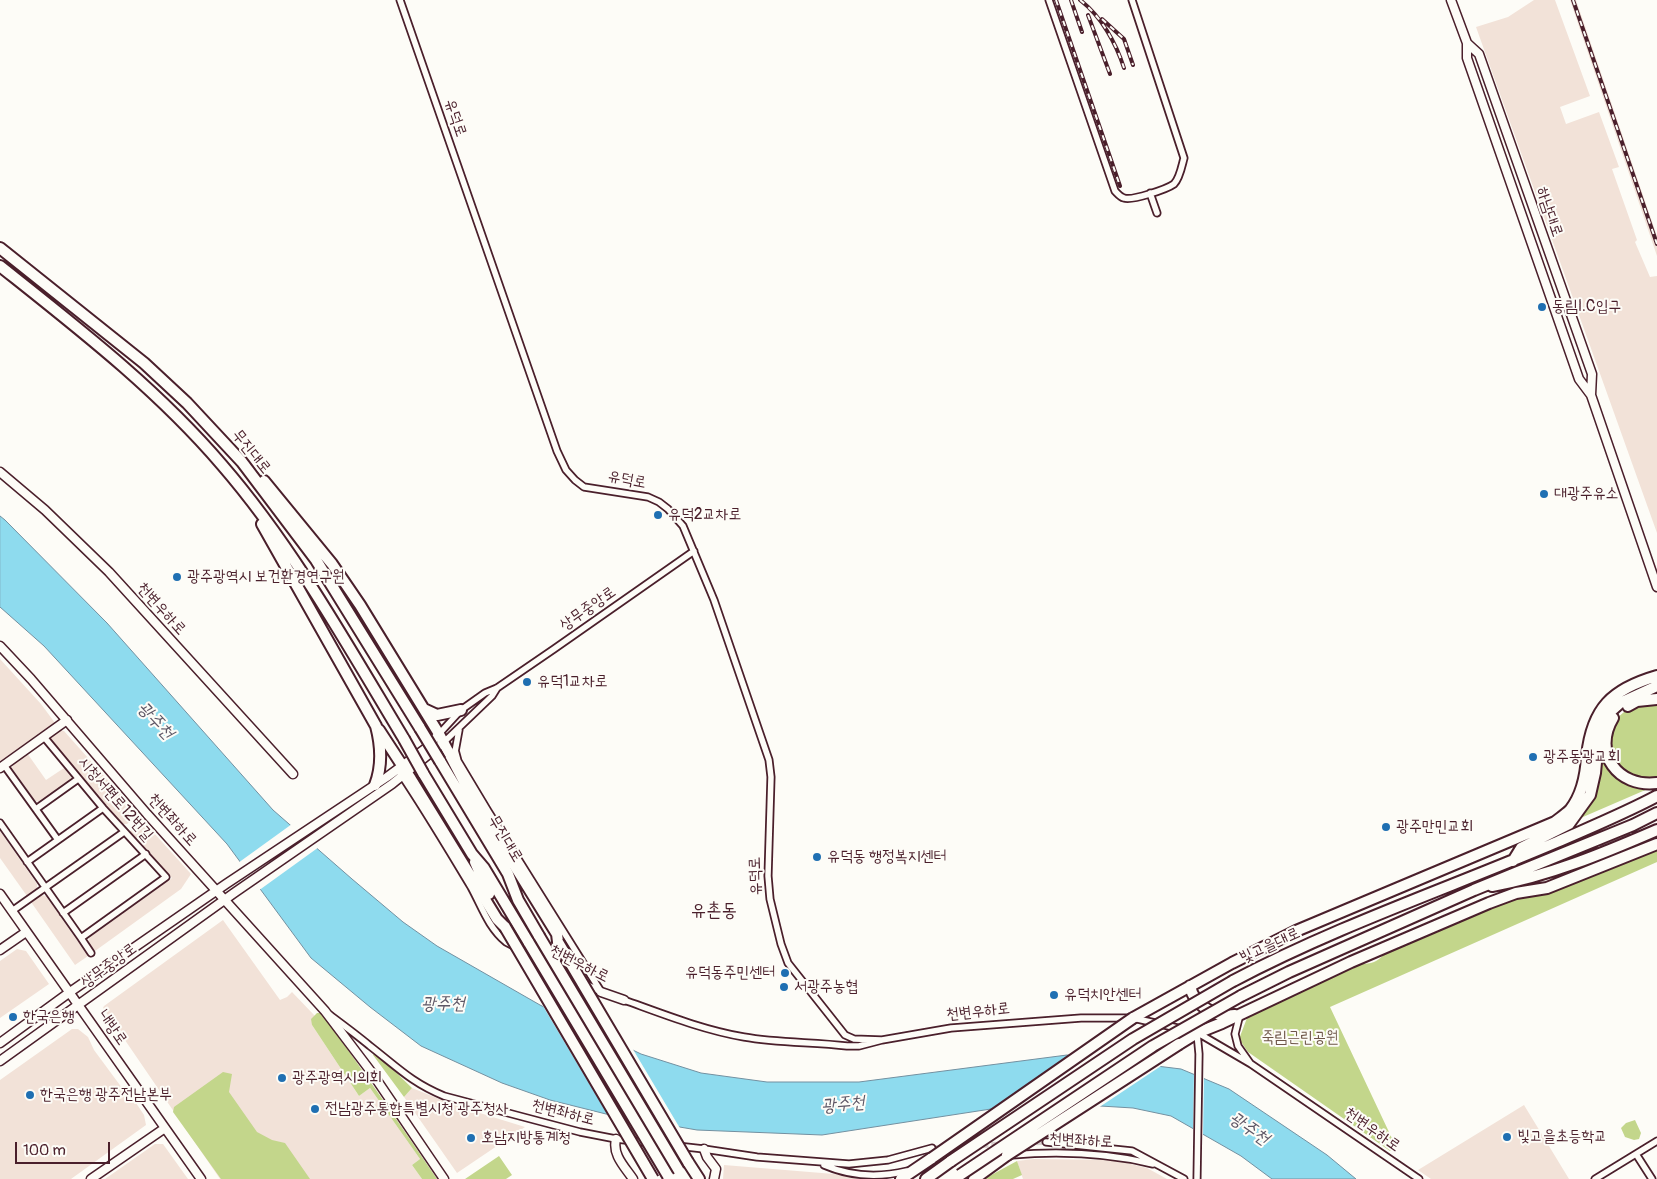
<!DOCTYPE html>
<meta charset="utf-8">
<style>
body{margin:0}
#map{position:relative;width:1657px;height:1179px;overflow:hidden;background:#fdfcf7;font-family:Pangolin,sans-serif}
canvas{display:block}
.scale{position:absolute;left:15px;top:1142px;width:95px;height:22px;box-sizing:border-box;border:2px solid #4a1f2b;border-top:0;padding-left:6px;font-size:15px;line-height:18px;white-space:nowrap;color:#4a1f2b;-webkit-text-stroke:4px #fdfcf7;paint-order:stroke}
</style>
<div id="map">
<canvas width="1657" height="1179"></canvas>
<div class="scale">100 m</div>
</div>
<script>
const context = document.querySelector('canvas').getContext('2d');
context.lineJoin = 'round';
function fill(path, color) {
  context.fillStyle = color;
  context.fill(path, 'evenodd');
}
function trace(path, color, width, dash) {
  context.strokeStyle = color;
  context.lineWidth = width;
  context.lineCap = dash ? 'butt' : 'round';
  context.setLineDash(dash || []);
  context.stroke(path);
}
function label(font, color, halo, rows, align = 'center') {
  context.font = font + ' Pangolin,"Poor Story",sans-serif';
  context.lineWidth = 4;
  context.setLineDash([]);
  context.textBaseline = 'middle';
  context.strokeStyle = halo;
  context.fillStyle = color;
  for (const [text, x, y, turn = 0] of rows) {
    context.save();
    context.translate(x, y);
    context.rotate((+turn || 0) * Math.PI / 180);
    context.textAlign = isNaN(turn) ? turn : align;
    if (halo) context.strokeText(text, 0, 0);
    context.fillText(text, 0, 0);
    context.restore();
  }
}
fill(new Path2D(`
 M1534 0H1555L1590 96 1560 107 1566 124 1599 112 1619 167 1612 169 1637 240 1635 242 1650 277 1657 276V533L1476 27 1508 17Z
 M1570 0H1576L1657 236V256Z
 M0 659 41 704 55 723V727L0 765Z
 M59 730 64 731 137 813V816L127 824H122L50 741V737Z
 M27 753 46 780 64 768 71 776 70 781 40 802 35 801 12 768 13 763Z
 M140 822H144L191 874 181 889 95 951 88 942 90 936 172 878 130 835V831Z
 M0 831 37 884V889L27 896 0 858Z
 M41 895 46 896 88 956 75 965 31 902Z
 M223 920 280 1000 287 997 292 992 315 1016 312 1025 359 1096 370 1088 420 1159 412 1165 422 1179H220L103 1008 104 1006Z
 M17 949 26 951 49 984 0 1018V961Z
 M72 1029H78L88 1037 94 1050 125 1092 134 1100 144 1115 146 1125 71 1179H0V1080Z
 M412 1088 454 1105 525 1127 457 1173 404 1097Z
 M1524 1105 1569 1179H1431L1418 1170Z
 M155 1144H163L188 1179H105Z
 M1034 1159 1115 1160 1147 1168 1167 1179H1023L1017 1161Z
 M724 1165 834 1174 865 1179H723Z`), '#f2e2d8');
fill(new Path2D(`
 M1657 702V780L1634 779 1613 762 1608 742 1616 719 1624 712 1638 703Z
 M1603 756 1609 765 1650 788 1576 820 1593 799 1598 785Z
 M1657 847V862L1330 1007 1397 1149 1390 1151 1248 1052 1239 1039 1247 1018 1360 964C1371 964 1378 962 1385 953L1506 898Z
 M317 1013H321C361 1067 399 1123 437 1179H422L412 1165 420 1159 370 1088 359 1096 312 1025 311 1019Z
 M375 1052 412 1088 404 1097 373 1055Z
 M223 1072 232 1074 229 1092 257 1132 272 1140 285 1143 310 1179H221L173 1112 174 1107Z
 M1635 1120 1641 1133 1639 1139 1634 1140 1625 1137 1621 1128 1626 1123Z
 M499 1156 512 1175 506 1179H465Z
 M1017 1161 1022 1175 1013 1179H984Z`), '#c3d68b');
const water = new Path2D(`
 M0 516 5 520 107 623 273 810 352 879 403 922 437 946 540 1005 641 1054 701 1073 767 1082H859L1067 1055 1181 1069 1229 1089 1327 1155 1356 1179H1272L1241 1156 1171 1116 1133 1108 1084 1105 991 1109 822 1135 697 1130 610 1115 550 1100 502 1083 421 1046 370 1007 311 958 227 844 44 646 0 607Z`);
fill(water, '#8edbee');
trace(water, '#7390a0', 1);
fill(new Path2D(`
 M292 824 319 847 258 891 238 863Z
 M540 1001 631 1046 681 1130 609 1117Z
 M1073 1054 1164 1064 1098 1108 1084 1107 985 1113Z
 M1194 1072 1204 1076 1203 1137 1193 1132Z`), '#fdfcf7');
trace(new Path2D(`
 M1028 1143 1046 1142
 M932 1148 1004 1144`), '#d9d0ce', 5.5, [5.5, 3]);
const street = new Path2D(`
 M400 0 557 451 566 470 575 480 584 487 648 497 659 502 668 509 683 526 714 600 769 760 771 777 768 876 770 899 781 944 788 963 845 1035 854 1039 882 1040
 M1049 0 1115 191C1118 194 1120 197 1124 198 1132 201 1167 189 1174 184 1180 178 1182 165 1184 158L1132 0
 M1150 193 1157 213
 M439 734 461 710 485 693 497 688 554 649 694 551
 M444 742 492 696 497 688
 M455 750 458 761 488 811 600 990
 M455 752 459 730
 M4 765 58 840
 M400 773C425 810 448 849 471 887 482 907 488 927 506 942L601 992
 M36 809 78 779
 M0 823 81 938 166 877 103 808 44 737
 M27 862 103 808
 M12 911 124 832
 M63 913 146 854
 M81 938 91 953
 M624 1000C663 1014 703 1030 744 1037 778 1043 813 1042 847 1046H859L882 1040 951 1028 1081 1018H1133L1182 1029
 M1240 1014 1235 1034 1238 1046 1250 1063
 M330 1015C343 1025 357 1035 370 1046 397 1067 412 1083 444 1096L580 1132 616 1139 704 1149 757 1157 849 1164 888 1160 932 1148
 M1198 1033 1251 1064 1419 1179
 M1046 1142 1132 1151 1184 1179
 M1636 1154 1652 1179
 M1012 1155C1059 1151 1107 1153 1153 1164
 M824 1165C852 1177 878 1178 907 1171
 M1197 1179 1199 1054 1197 1033
 M1595 1179 1657 1141`);
const secondary = new Path2D(`
 M1451 0 1467 43V58L1579 379 1591 395 1657 587
 M1467 43 1479 54 1592 374 1591 395
 M0 472 45 510 109 572 293 774
 M0 646 31 679 147 814 325 1011 372 1073 444 1179
 M0 768 67 720
 M0 894 201 1179
 M0 950 26 932
 M601 992 624 1000
 M0 1043 70 992 226 884 387 777 425 749 439 734
 M0 1061 234 893 392 784 444 742
 M616 1139C612 1155 625 1167 633 1179
 M704 1149 707 1157 716 1169 714 1179
 M91 1179 165 1128`);
const highway = new Path2D(`
 M0 248 144 363 187 403 242 462 316 560 420 728
 M0 266C78 328 157 389 222 465 293 547 348 646 404 739
 M264 481 332 564 360 605 439 734 471 795 557 934 558 942
 M262 524 376 726C381 745 382 767 375 785
 M1628 706 1637 701 1657 699
 M424 709 437 715 461 710
 M1613 718C1592 753 1618 788 1657 783
 M379 730 411 779 497 919 505 927
 M440 761 508 874 518 900 539 936
 M423 773 472 854 484 868 529 943
 M1513 861 1521 848 1569 824 1590 795 1595 773 1599 730 1610 712 1620 703 1657 686
 M475 862 489 894
 M1492 886C1549 876 1604 853 1657 830
 M1233 981C1337 926 1449 888 1557 842 1591 827 1625 813 1657 796
 M1190 986C1194 1006 1216 1018 1235 1015
 M1241 996 1289 972 1474 890 1633 825 1657 813
 M1133 1018 1232 963 1296 931 1555 822C1560 818 1566 814 1570 810 1582 795 1586 775 1587 756 1592 708 1612 689 1657 676
 M1179 1044 1197 1033 1222 1023 1351 962 1489 903 1516 893 1547 888 1657 844
 M688 1162 699 1179
 M901 1179 932 1158
 M926 1179 951 1161
 M974 1179 1007 1155`);
trace(street, '#4a1f2b', 9);
trace(secondary, '#4a1f2b', 11);
trace(highway, '#4a1f2b', 14);
trace(street, '#fdfcf7', 5.5);
trace(secondary, '#fdfcf7', 8);
trace(highway, '#fdfcf7', 10);
const rail = new Path2D(`
 M1056 0 1120 186
 M1071 0 1082 32
 M1080 0C1101 16 1116 43 1124 68
 M1573 0 1657 244
 M1088 15 1110 74
 M1102 19 1124 39 1133 65`);
trace(rail, '#4a1f2b', 4);
trace(rail, '#fdfcf7', 2, [5.5]);
const highwayBridge = new Path2D(`
 M420 728 440 761
 M404 739 423 773
 M505 927 653 1179
 M539 936 679 1171
 M558 942 688 1162
 M529 943 668 1176
 M1007 1155 1179 1044
 M932 1158 1133 1018
 M951 1161 1133 1039 1233 981
 M960 1175 1153 1046 1241 996`);
trace(highwayBridge, '#4a1f2b', 14, []);
trace(highwayBridge, '#fdfcf7', 10);
for (const [x, y, r, color] of [
 [1542,307,5,"#1f6fb2"],
 [1544,494,5,"#1f6fb2"],
 [658,515,5,"#1f6fb2"],
 [177,577,5,"#1f6fb2"],
 [527,682,5,"#1f6fb2"],
 [1533,757,5,"#1f6fb2"],
 [1386,827,5,"#1f6fb2"],
 [817,857,5,"#1f6fb2"],
 [785,973,5,"#1f6fb2"],
 [784,987,5,"#1f6fb2"],
 [1054,995,5,"#1f6fb2"],
 [13,1017,5,"#1f6fb2"],
 [282,1078,5,"#1f6fb2"],
 [30,1095,5,"#1f6fb2"],
 [315,1109,5,"#1f6fb2"],
 [1507,1137,5,"#1f6fb2"],
 [471,1138,5,"#1f6fb2"]
]) {
  const dot = new Path2D();
  dot.arc(x, y, r, 0, 2 * Math.PI);
  context.fillStyle = color;
  context.fill(dot);
  trace(dot, '#fdfcf7', 2);
}
label('16px', '#4a1f2b', '#fdfcf7', [
 ["유덕로",455,118,71],
 ["하남대로",1549,212,71],
 ["무진대로",251,452,51],
 ["유덕로",627,480,11],
 ["천변우하로",161,609,48],
 ["상무중앙로",588,609,-35],
 ["시청서편로12번길",115,799,49],
 ["천변좌하로",172,820,48],
 ["무진대로",505,839,59],
 ["유덕로",756,876,-92],
 ["빛고을대로",1270,946,-25],
 ["천변우하로",579,964,27],
 ["상무중앙로",109,966,-36],
 ["천변우하로",978,1012,-6],
 ["내방로",112,1028,55],
 ["천변좌하로",563,1113,14],
 ["천변우하로",1372,1130,35],
 ["천변좌하로",1081,1141,3]
]);
label('16px', '#4a1f2b', '#fdfcf7', [
 ["동림I.C입구",1552,307],
 ["대광주유소",1554,494],
 ["유덕2교차로",668,515],
 ["광주광역시 보건환경연구원",187,577],
 ["유덕1교차로",537,682],
 ["광주동광교회",1543,757],
 ["광주만민교회",1396,827],
 ["유덕동 행정복지센터",827,857],
 ["유덕동주민센터",775,973,"right"],
 ["서광주농협",794,987],
 ["유덕치안센터",1064,995],
 ["한국은행",23,1017],
 ["광주광역시의회",292,1078],
 ["한국은행 광주전남본부",40,1095],
 ["전남광주통합특별시청 광주청사",325,1109],
 ["빛고을초등학교",1517,1137],
 ["호남지방통계청",481,1138]
], 'left');
label('16px', '#6e5648', '#fdfcf7', [
 ["죽림근린공원",1300,1038]
]);
label('italic 18px', '#5e5766', '#fdfcf7', [
 ["광주천",155,721,47],
 ["광주천",443,1004],
 ["광주천",843,1105,-5],
 ["광주천",1249,1129,35]
]);
label('19px', '#4a1f2b', '#fdfcf7', [
 ["유촌동",714,911]
]);
</script>
